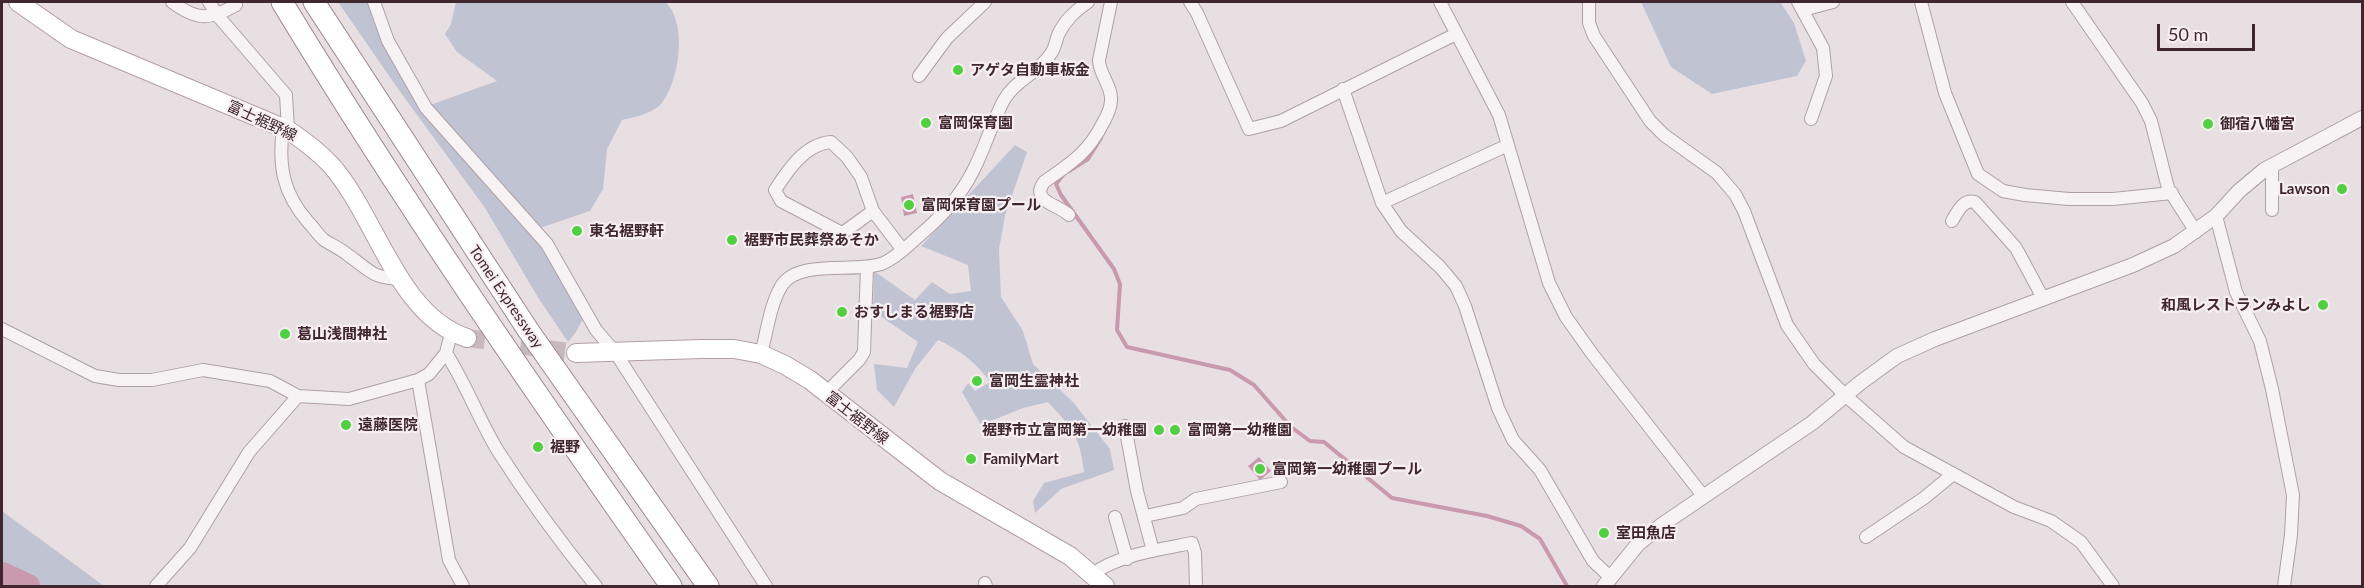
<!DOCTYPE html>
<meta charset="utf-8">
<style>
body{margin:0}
#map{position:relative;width:2364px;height:588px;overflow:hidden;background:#e8dfe2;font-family:Lato,sans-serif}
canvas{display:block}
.frame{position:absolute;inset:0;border:3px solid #40272f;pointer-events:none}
.scale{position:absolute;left:2157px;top:24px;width:98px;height:27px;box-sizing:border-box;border:3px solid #40272f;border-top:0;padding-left:8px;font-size:18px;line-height:21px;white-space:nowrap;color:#40272f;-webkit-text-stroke:4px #f6eef1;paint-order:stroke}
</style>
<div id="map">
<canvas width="2364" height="588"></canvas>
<div class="frame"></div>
<div class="scale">50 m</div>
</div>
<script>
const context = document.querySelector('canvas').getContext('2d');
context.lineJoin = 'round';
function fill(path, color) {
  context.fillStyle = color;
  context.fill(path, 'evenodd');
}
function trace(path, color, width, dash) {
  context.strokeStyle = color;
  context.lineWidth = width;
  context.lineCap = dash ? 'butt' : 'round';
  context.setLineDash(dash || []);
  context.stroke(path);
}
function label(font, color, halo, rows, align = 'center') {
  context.font = font + ' Lato,"Noto Sans JP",sans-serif';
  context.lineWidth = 4.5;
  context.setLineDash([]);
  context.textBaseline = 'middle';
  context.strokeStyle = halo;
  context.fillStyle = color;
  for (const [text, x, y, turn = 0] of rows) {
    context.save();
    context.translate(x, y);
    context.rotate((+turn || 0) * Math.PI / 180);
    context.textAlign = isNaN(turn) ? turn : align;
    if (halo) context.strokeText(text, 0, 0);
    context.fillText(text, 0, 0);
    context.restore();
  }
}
fill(new Path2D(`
 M338 2H369L422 108 497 81 457 52 445 34 451 24 456 2H666C669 6 674 12 675 18 684 42 677 84 661 104 653 113 633 118 622 120L607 149 603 189 590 211 531 231 545 250 585 315 576 332 568 342 539 299 485 208 396 86Z
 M1641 2H1780L1794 23 1806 61 1797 76 1712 94 1671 67Z
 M1015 145 1027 152 1005 216 999 249 1001 297 1023 331 1033 364 1073 402 1110 449 1114 470 1061 489 1035 513 1033 501 1044 483 1084 472C1080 436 1072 428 1048 402L1023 408 981 425 962 392 968 383 975 391 990 382C977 363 958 349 938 340L915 369 894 407 877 390 874 364 907 368 918 342 873 311 874 271 915 300 932 282 950 294 971 291 968 265 921 246Z
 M2 511 104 586H2Z`), '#c0c4d2');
fill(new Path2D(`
 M913 194 917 213 904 216 901 197Z
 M1259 457 1271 471 1260 480 1248 466Z`), '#c999ae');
trace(new Path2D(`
 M1069 171 1088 159 1101 138
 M1063 175 1056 184 1061 195 1114 269 1120 284 1117 330 1127 347 1230 370 1254 385 1291 427 1310 441 1324 442 1392 498 1487 516 1521 526 1540 539 1567 586`), '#c999ae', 4);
trace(new Path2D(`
 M2 574 28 586`), '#c999ae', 24);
trace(new Path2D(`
 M467 338 576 353`), '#c6babe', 18, [18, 9]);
const minor = new Path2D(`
 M172 2C197 21 210 20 236 5
 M209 2 218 16 286 95 288 130
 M374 2 388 41 426 108 547 244 596 330 615 352 766 586
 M1190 2 1197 13 1249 129 1281 121 1456 34
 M1440 2 1499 115 1549 283 1566 317 1593 355 1704 497
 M1589 2V23L1594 36 1650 121 1664 135 1717 173 1735 194 1744 211 1787 325 1814 364 1845 395 1904 447 2014 507 2051 521 2081 542 2113 586
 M1798 2 1823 48 1826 76 1811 119
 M1921 2 1945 93 1978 174 2003 191 2025 195 2069 199H2113L2172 193
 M2072 2 2142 103 2151 121 2168 188 2196 232
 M1803 10 1833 2
 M919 76 947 38 985 2
 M1343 89 1382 203 1401 231 1440 267 1456 286 1465 306 1498 408 1513 440 1540 470 1593 561 1610 577
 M283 128C278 166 283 194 309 223 314 228 318 235 324 240 332 245 341 249 348 255 371 271 371 278 401 279
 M1382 203 1508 145
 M2272 210V166
 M873 211 844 232H840L781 201 775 190C788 170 805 144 831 142L847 157 861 177 873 211 902 249
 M1069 215C1058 204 1030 202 1044 182 1071 163 1088 153 1103 123 1107 116 1111 107 1111 100 1112 86 1099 74 1099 60L1111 2
 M2216 216 2236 292 2260 341 2272 389 2293 495 2291 535 2284 586
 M1952 221C1958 211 1963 199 1975 202L2016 248 2043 298
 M2 329 95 376 119 380H152L203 370 270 381 298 396 349 399 418 380 429 374 446 353 451 333
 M446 353C466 384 479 420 498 451 528 498 561 543 596 586
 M761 354C767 332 770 304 782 285 799 259 854 273 881 264 895 259 911 243 921 234 941 217 961 195 973 171 985 148 992 122 1004 100 1015 80 1040 72 1052 52 1055 47 1056 41 1058 35 1065 20 1075 11 1088 2
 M418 380 449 560 463 586
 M826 393 859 360 864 352 867 267
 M1125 426 1137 491 1153 551
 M1145 516 1183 508 1196 499 1281 482
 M1115 517 1127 559
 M1866 537 1924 498 1952 475
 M1093 574C1117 555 1162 549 1192 543L1195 553 1196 586
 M985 583 986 586
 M156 586 190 548 249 452 298 396`);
const tertiary = new Path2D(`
 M1604 586 1638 544 1663 524 1812 423 1860 383 1897 356 1935 339 2133 265 2174 246 2216 216 2239 191 2264 170 2362 118`);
const primary = new Path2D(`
 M18 2 71 39 288 130C303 140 318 151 331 165 377 217 397 315 467 338
 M576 353 702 349H734L761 354 785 365 810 380 940 481 1070 556 1105 586`);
const motorway = new Path2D(`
 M282 2C403 202 537 395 671 586
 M314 2 528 330 708 586`);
trace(minor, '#afa0a5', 14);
trace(tertiary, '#afa0a5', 16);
trace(primary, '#b49ea6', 20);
trace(motorway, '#9f868f', 23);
trace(minor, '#f7f2f3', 12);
trace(tertiary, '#f7f2f3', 14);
trace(primary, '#fff', 18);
trace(motorway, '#fff', 21);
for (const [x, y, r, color] of [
 [958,70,6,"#50d041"],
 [926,123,6,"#50d041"],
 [2208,124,6,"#50d041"],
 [2342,189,6,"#50d041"],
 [909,205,6,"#50d041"],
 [577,231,6,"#50d041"],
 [732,240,6,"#50d041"],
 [2323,305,6,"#50d041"],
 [842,312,6,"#50d041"],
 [285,334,6,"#50d041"],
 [977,381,6,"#50d041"],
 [346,425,6,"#50d041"],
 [1159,430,6,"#50d041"],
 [1175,430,6,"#50d041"],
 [538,447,6,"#50d041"],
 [971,459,6,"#50d041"],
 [1260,469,6,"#50d041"],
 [1604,533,6,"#50d041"]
]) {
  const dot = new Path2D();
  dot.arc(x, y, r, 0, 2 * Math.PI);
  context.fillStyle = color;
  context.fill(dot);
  trace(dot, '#f6eef1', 2);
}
label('bold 15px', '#40272f', '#f6eef1', [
 ["アゲタ自動車板金",970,70],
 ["富岡保育園",938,123],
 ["御宿八幡宮",2220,124],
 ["Lawson",2330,189,"right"],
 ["富岡保育園プール",921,205],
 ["東名裾野軒",589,231],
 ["裾野市民葬祭あそか",744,240],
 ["和風レストランみよし",2311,305,"right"],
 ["おすしまる裾野店",854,312],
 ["葛山浅間神社",297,334],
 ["富岡生霊神社",989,381],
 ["遠藤医院",358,425],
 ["裾野市立富岡第一幼稚園",1147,430,"right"],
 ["富岡第一幼稚園",1187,430],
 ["裾野",550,447],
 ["FamilyMart",983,459],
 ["富岡第一幼稚園プール",1272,469],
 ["室田魚店",1616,533]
], 'left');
label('15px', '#40272f', '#f6eef1', [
 ["富士裾野線",262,121,25],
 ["Tomei Expressway",506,297,56],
 ["富士裾野線",857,418,38]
]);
</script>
